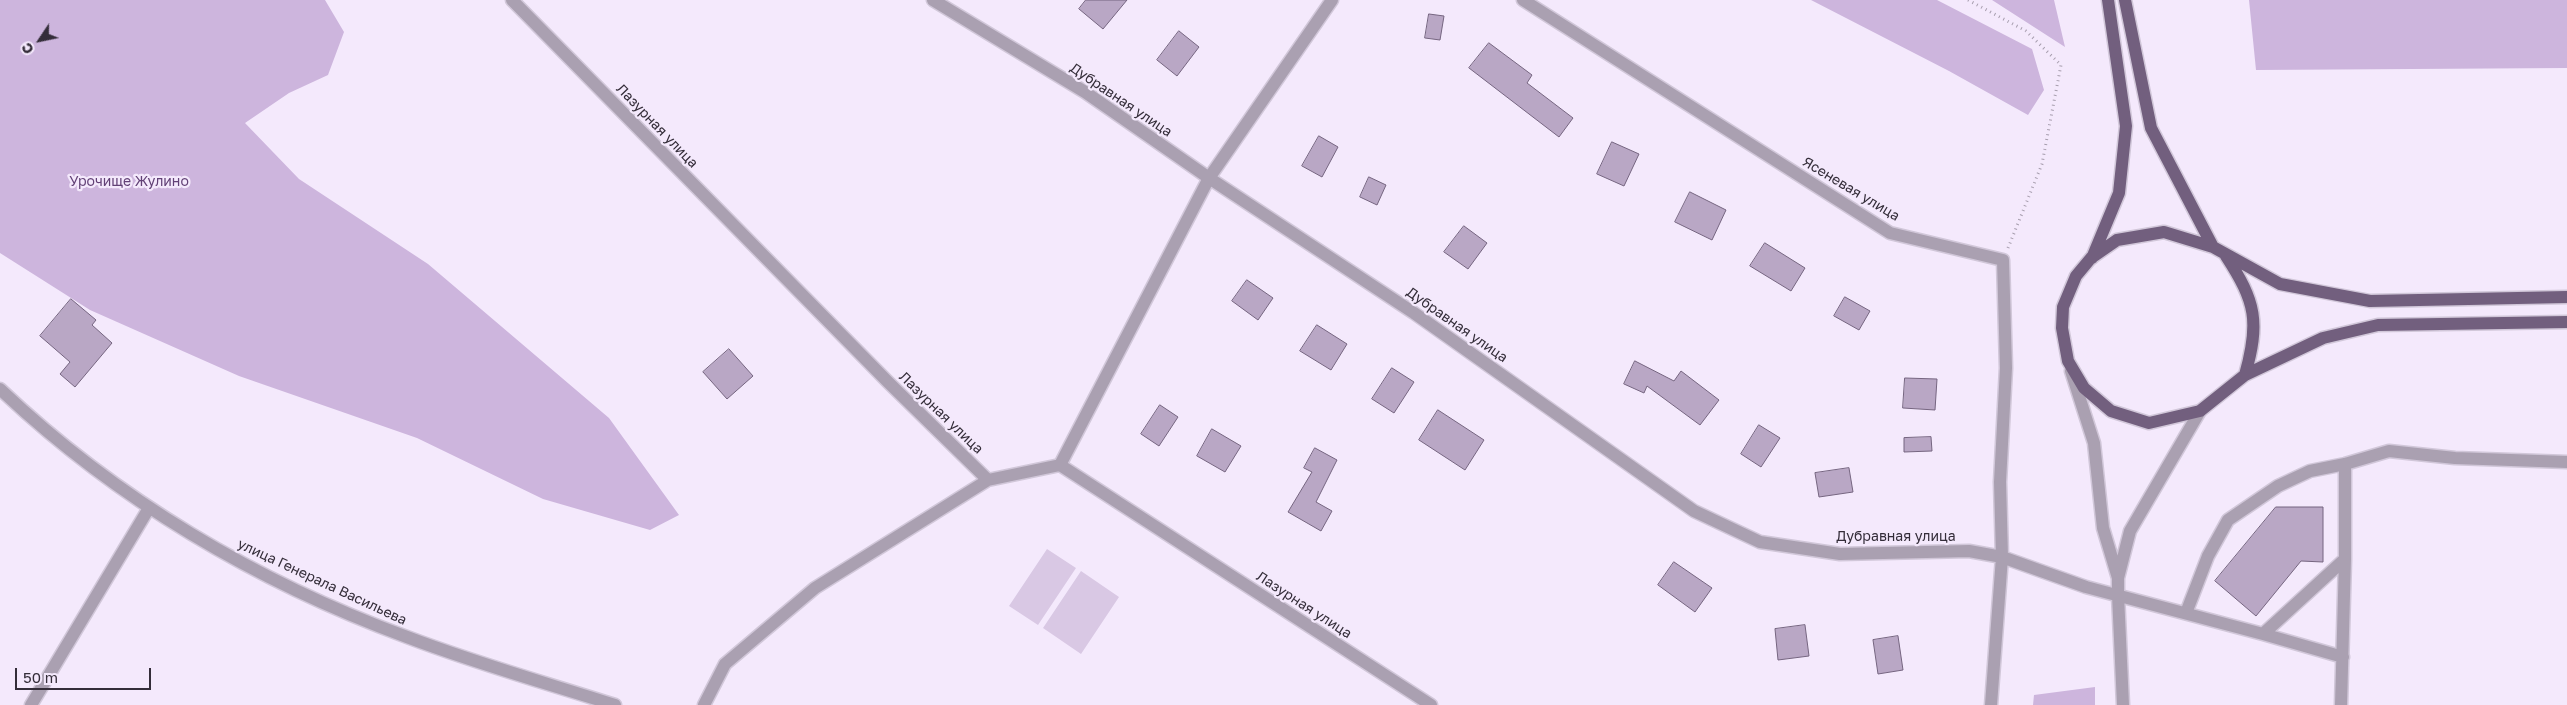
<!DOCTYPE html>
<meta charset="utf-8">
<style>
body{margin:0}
#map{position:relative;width:2567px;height:705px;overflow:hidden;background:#f4e9fc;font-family:"Golos Text",sans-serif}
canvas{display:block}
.north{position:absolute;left:15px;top:15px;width:50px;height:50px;-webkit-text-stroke:4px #f4e9fc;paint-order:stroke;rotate:236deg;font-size:14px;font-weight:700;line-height:20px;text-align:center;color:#342d39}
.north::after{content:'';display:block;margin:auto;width:18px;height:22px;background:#342d39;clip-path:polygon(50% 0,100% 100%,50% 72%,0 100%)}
.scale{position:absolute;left:15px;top:668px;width:136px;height:22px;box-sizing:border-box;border:2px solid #342d39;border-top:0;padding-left:6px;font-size:15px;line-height:18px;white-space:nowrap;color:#342d39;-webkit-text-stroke:4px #f4e9fc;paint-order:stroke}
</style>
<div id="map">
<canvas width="2567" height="705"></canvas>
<div class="north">С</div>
<div class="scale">50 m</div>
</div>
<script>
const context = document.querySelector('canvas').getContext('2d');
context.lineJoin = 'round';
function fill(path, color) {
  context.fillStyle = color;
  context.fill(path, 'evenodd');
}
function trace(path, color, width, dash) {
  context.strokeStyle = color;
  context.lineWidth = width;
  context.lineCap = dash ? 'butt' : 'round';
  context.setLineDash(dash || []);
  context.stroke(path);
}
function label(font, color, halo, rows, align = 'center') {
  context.font = font + ' "Golos Text",sans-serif';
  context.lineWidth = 4.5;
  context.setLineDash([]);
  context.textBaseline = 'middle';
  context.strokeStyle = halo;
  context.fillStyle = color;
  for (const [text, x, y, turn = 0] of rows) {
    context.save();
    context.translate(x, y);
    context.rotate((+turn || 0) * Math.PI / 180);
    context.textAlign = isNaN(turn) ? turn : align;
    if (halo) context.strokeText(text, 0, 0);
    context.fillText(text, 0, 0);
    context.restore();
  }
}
fill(new Path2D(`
 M1047 549 1076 568 1038 625 1009 606Z
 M1081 571 1119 597 1081 654 1043 628Z`), '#d9c8e4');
fill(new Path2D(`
 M0 0H325L344 32 328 75 289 93 245 123 299 179 428 264 609 418 679 515 650 530 543 499 417 438 239 376 90 310 0 253Z
 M1811 0H1937L2032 49 2044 90 2028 115 1949 71Z
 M1992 0H2054L2065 47Z
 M2249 0H2567V68L2256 70Z
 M2095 687V705H2033L2034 695Z`), '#cdb5dd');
const building = new Path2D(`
 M1086 0H1127L1103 29 1079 9Z
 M1429 14 1444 16 1440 40 1425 38Z
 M1179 31 1199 47 1177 76 1157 60Z
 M1489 43 1532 75 1527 83 1573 118 1559 137 1469 68Z
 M1319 136 1338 147 1322 177 1302 166Z
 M1612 142 1639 154 1624 186 1597 174Z
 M1369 177 1386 185 1377 205 1360 197Z
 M1690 192 1726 210 1712 240 1675 222Z
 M1464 226 1487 243 1468 269 1444 252Z
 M1765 243 1805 268 1791 291 1750 266Z
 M1247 280 1273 298 1258 320 1232 301Z
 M1845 297 1870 311 1859 330 1834 316Z
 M71 299 96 320 92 325 112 343 75 387 60 374 70 362 40 336Z
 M1317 325 1347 344 1331 370 1300 351Z
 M729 349 753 376 727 399 703 372Z
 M1635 361 1674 381 1681 371 1719 400 1700 425 1647 386 1644 393 1624 384Z
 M1392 368 1414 382 1394 413 1372 399Z
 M1905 378 1937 379 1935 410 1903 408Z
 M1160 405 1178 417 1159 446 1141 434Z
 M1438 410 1484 440 1465 470 1419 440Z
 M1759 425 1780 438 1761 467 1741 454Z
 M1212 429 1241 446 1225 472 1197 456Z
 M1931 437 1932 451 1904 452V438Z
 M1315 448 1337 460 1316 502 1332 511 1321 531 1288 512 1312 472 1304 468Z
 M1849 468 1853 492 1819 497 1815 473Z
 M2276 507H2323V562L2301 561 2256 616 2215 581Z
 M1674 562 1712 588 1695 612 1658 585Z
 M1805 625 1809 656 1778 660 1775 629Z
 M1898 636 1903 670 1878 674 1873 640Z`);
fill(building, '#b9a7c5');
trace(building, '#756580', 1);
const minor = new Path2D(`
 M512 0 888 382 988 480
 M933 0 1085 92 1209 178 1414 313 1694 511 1760 542 1840 554 1969 551 2002 557 2086 587 2263 634 2343 657
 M1523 0 1890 233 2003 260 2006 368 2000 482 2002 557 1991 705
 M2071 371 2094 443 2103 528 2118 578
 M0 389C116 499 257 582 407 637 475 663 546 683 615 705
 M1060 465 1209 178 1332 0
 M2186 613 2208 556 2228 520 2278 486 2310 471 2345 464 2389 451 2455 458 2567 462
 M2263 634 2345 559
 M31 705 149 508
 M704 705 725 664 815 588 988 480 1060 465 1431 705
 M2123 705 2118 595V578L2130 531 2200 411
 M2341 705 2345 559V464`);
const major = new Path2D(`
 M2125 0 2151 128 2213 247
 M2226 256C2256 302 2260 322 2245 375
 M2092 258 2119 193 2126 126 2108 0
 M2567 297 2370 301 2280 284 2213 247 2164 232 2117 240 2091 258 2076 276 2063 307 2062 328 2068 361 2084 388 2111 411 2149 423 2200 411 2245 375 2323 338 2378 325 2567 322`);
trace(minor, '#d1c7d9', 15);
trace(major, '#d1c7d9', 15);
trace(new Path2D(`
 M1968 0 2026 31 2061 65 2042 164 2008 248`), '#a79eae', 3, [1, 4]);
trace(minor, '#aaa0b1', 12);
trace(major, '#725f7e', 12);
label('14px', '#342d39', '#f4e9fc', [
 ["Дубравная улица",1121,100,34],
 ["Лазурная улица",657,126,46],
 ["Ясеневая улица",1851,189,31],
 ["Дубравная улица",1457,325,35],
 ["Лазурная улица",941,413,44],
 ["Дубравная улица",1896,537],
 ["улица Генерала Васильева",322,582,25],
 ["Лазурная улица",1304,605,33]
]);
label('14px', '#624176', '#f4e9fc', [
 ["Урочище Жулино",129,182]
]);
</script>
